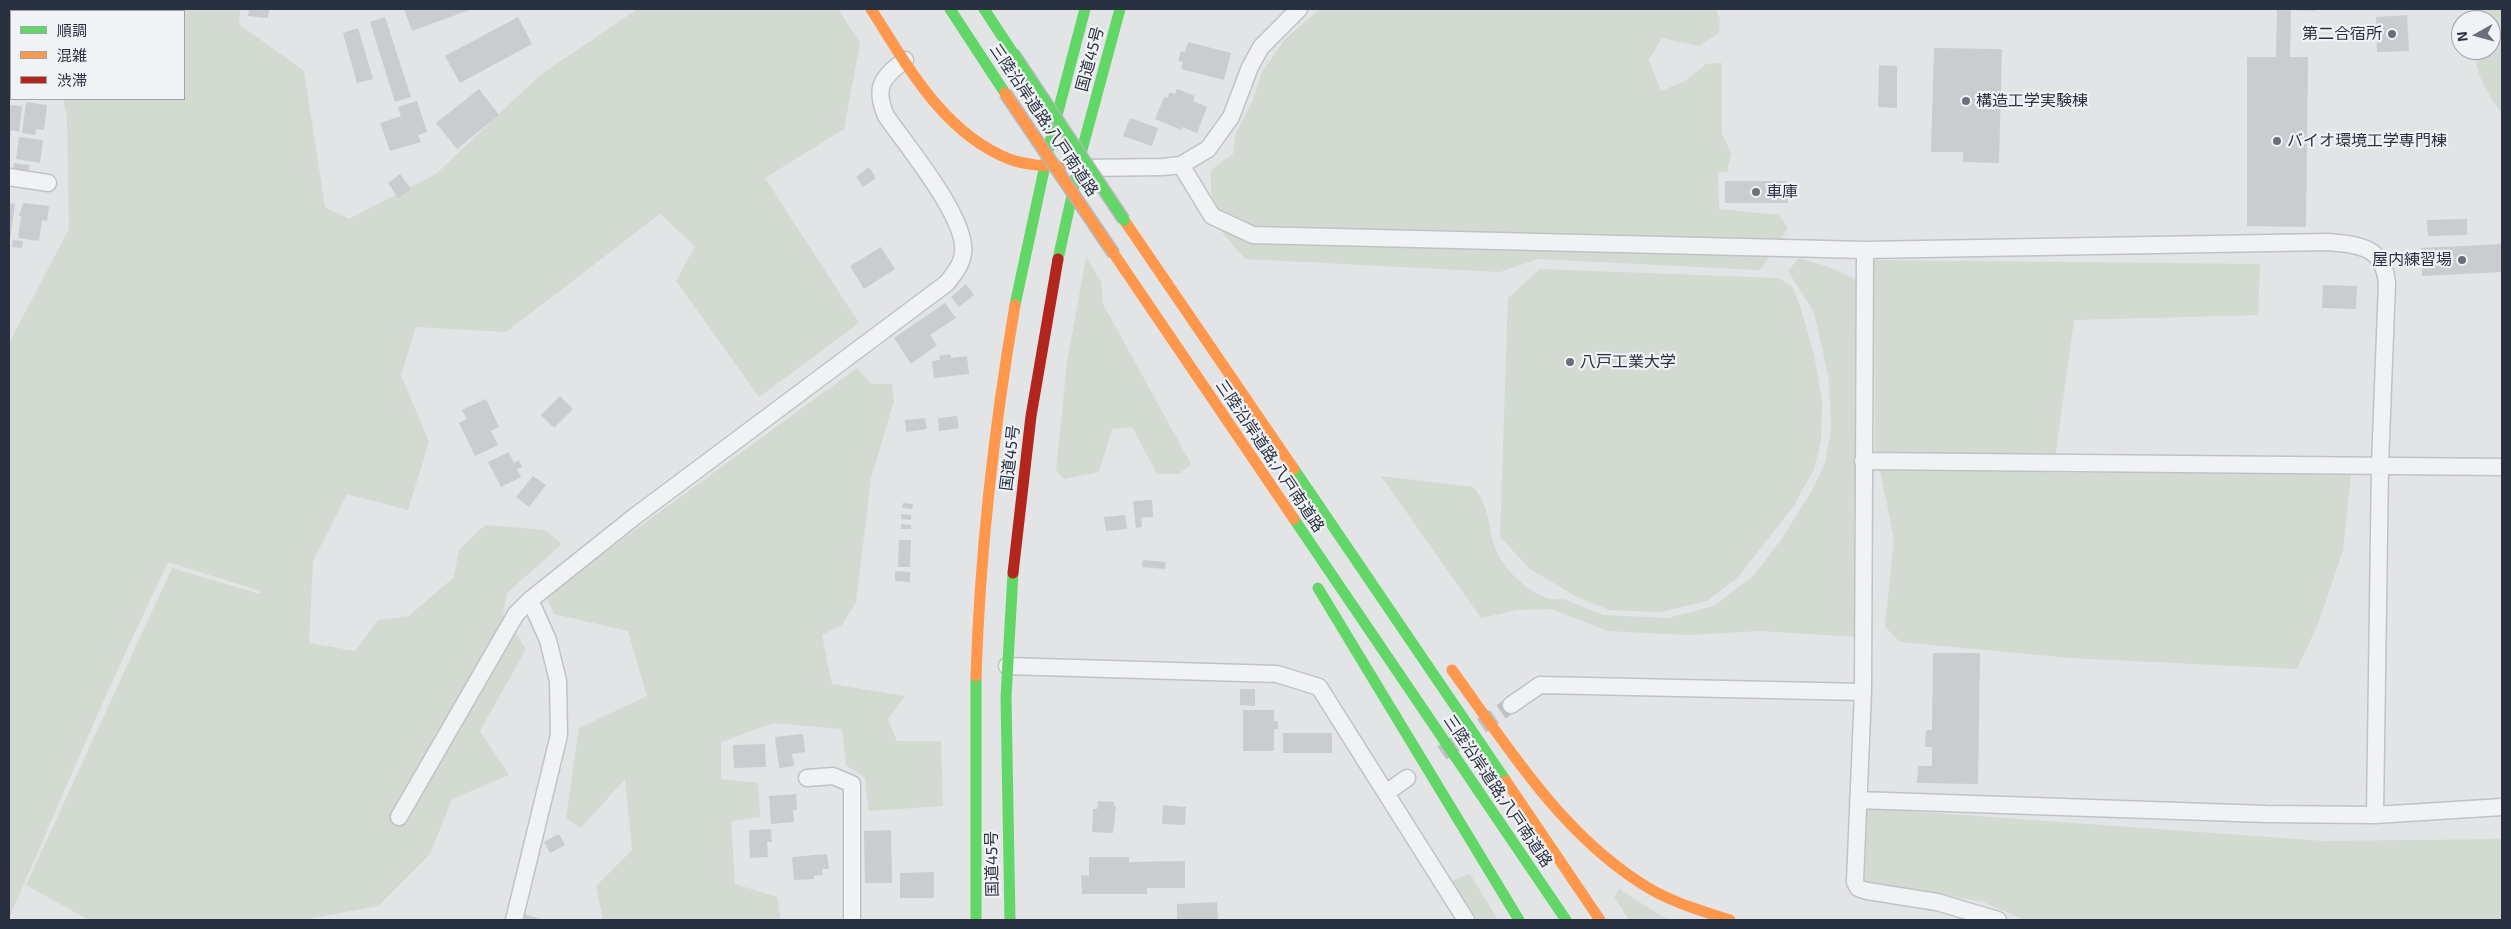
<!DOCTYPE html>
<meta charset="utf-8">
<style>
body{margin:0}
#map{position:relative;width:2511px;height:929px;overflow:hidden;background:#e2e4e6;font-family:"Exo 2","Noto Sans JP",sans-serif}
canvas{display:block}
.frame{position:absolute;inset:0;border:10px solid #29303f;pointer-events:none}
.legend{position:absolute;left:10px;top:10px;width:175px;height:90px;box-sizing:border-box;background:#f0f2f6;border:1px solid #a0a4ad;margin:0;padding:6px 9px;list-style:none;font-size:15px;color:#29303f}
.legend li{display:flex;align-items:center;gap:10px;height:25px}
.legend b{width:25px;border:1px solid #a0a4ad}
.north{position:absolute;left:2451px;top:10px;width:50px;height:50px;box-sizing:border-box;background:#f0f2f6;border:1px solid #a0a4ad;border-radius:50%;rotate:263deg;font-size:14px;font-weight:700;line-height:20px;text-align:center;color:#29303f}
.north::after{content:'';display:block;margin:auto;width:18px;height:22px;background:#6a6f79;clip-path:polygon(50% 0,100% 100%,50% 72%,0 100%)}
</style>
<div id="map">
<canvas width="2511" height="929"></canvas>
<div class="frame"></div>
<ul class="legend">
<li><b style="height:6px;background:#63d668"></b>順調</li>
<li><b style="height:6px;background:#ff974d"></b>混雑</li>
<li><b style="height:6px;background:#b3261e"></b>渋滞</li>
</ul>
<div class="north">N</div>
</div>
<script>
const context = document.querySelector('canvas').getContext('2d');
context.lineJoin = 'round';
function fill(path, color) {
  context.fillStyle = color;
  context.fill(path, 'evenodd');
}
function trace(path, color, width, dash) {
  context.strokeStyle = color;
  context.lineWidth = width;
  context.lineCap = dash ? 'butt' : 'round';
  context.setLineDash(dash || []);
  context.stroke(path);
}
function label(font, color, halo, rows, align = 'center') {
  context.font = font + ' "Exo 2","Noto Sans JP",sans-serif';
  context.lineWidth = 4.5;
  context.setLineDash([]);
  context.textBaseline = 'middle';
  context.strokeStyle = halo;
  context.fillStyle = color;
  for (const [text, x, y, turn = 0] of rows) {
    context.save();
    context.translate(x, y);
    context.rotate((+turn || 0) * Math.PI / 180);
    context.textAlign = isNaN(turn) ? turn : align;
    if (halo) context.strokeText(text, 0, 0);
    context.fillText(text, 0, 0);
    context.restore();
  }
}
fill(new Path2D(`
 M45 9H240L239 24 304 71 325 207 349 219 436 174 539 76 637 9H838L860 43 844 129 765 178 859 323 759 397 676 281 695 246 660 214 506 332 416 327 401 375 429 442 408 510 347 494 313 561 309 643 355 651 378 620 409 616 454 577 459 550 485 525 545 530 562 544 507 593 503 613 526 649 480 731 509 775 452 799 430 854 378 906 302 920H89L26 885 172 568 260 594V591L168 562 110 686 9 918V343L69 229 67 118 63 99H184V11H45Z
 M1320 9H1716L1720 19 1719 33 1699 46 1662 38 1649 60 1661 91 1685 81 1706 64 1722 63V134L1731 153 1727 172H1718L1719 209 1779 215 1788 228 1760 270 1538 259 1500 272 1245 259 1217 226 1211 190V170L1233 154 1236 133 1253 100 1262 72 1285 39Z
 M2475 9H2502V113C2488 95 2475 74 2475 50H2491V20H2475Z
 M1086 257 1101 282 1103 304 1191 464 1179 474H1157L1132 427 1112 429 1099 472 1064 479 1056 471 1067 363Z
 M1799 258 1832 268 1858 281V637L1760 631 1687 635 1608 631 1551 609 1518 610 1481 618 1381 476 1473 487C1493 510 1486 528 1497 552 1506 573 1539 604 1563 599L1603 615 1668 618 1714 606 1754 575 1781 540 1811 492 1825 463 1831 430 1829 380 1814 312 1788 271Z
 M1874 260 2260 264 2258 315 2074 320 2053 473H2351L2343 550 2318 624 2297 669 2071 658 1900 642 1885 627 1894 538 1875 448Z
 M1540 269 1778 278 1792 286 1800 306 1814 354 1822 403 1821 441 1814 469 1793 507 1738 577 1707 601 1660 612 1609 610 1575 596 1530 569 1500 537 1508 298Z
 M857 368 871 384H892L894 401 871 478 856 602 842 625 822 635 832 684 905 696 888 719 897 741H941L943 806 869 811 865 778 846 765 842 729 773 723 721 742V779L758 783 760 817 731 821 735 884 777 897 781 920H603L596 886 632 850 625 779 581 828 566 818 579 728 647 696 628 631 554 614 546 595Z
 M1866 808 2324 841 2502 839V920H2025L1983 902 1865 881Z
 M1470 874 1498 920H1477L1452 881Z
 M1619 889 1663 917 1674 920H1629L1614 897Z`), '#d2dad2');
fill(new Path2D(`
 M249 9H269L268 18 248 16Z
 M404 9H472L412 31Z
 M2277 9H2291L2290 57H2308L2306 227 2247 226V57H2276Z
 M2291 9H2315V11L2291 10Z
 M2407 15 2409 51 2377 52 2376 17Z
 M385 17 411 97 395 102 370 22Z
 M518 17 532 44 460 83 445 56Z
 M358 28 373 79 357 83 343 33Z
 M1188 42 1231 53 1224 80 1181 69 1183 62 1178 61 1181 51 1185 52Z
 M1934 48 2002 49 1999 163 1963 162V152H1931Z
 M1879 65 1897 66V108L1878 107Z
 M479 89 499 115 457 149 436 123Z
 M1177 89 1195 96 1193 101 1207 107 1197 133 1182 127 1181 130 1155 119 1164 97 1167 98 1170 92 1175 94Z
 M417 101 427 132 418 135 421 142 390 151 380 123 401 116 398 107Z
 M26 102 47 105 44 130 36 129 35 135 22 133Z
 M10 105 22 106 19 132 11 130 10 137Z
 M1130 118 1158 128 1152 146 1123 136Z
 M19 137 43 140 40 163 16 159Z
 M14 163 29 165 28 172 13 170Z
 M869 167 876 178 863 187 856 177Z
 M400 174 411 189 398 198 388 183Z
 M1725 181H1787L1788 203H1725Z
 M9 203 15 204 10 240H9Z
 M23 203 49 206 47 221 42 220 39 241 18 238 21 216H19Z
 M2467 219V235L2428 236 2427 220Z
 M13 240 23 241 22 248 12 247Z
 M2502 244V272L2422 276 2421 248Z
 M881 247 895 269 864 289 850 266Z
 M966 284 974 295 959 307 951 297Z
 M2323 285 2357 286 2356 309 2322 308Z
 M945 303 956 318 930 335 937 345 911 364 894 338Z
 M950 354 951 358 967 356 969 374 934 378 932 361 940 360 939 356Z
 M560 396 573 409 554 428 541 415Z
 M486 399 499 427 491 431 498 445 475 456 459 423 467 419 462 410Z
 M957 416 959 428 939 431 938 418Z
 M925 418 927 429 906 432 905 420Z
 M509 452 514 463 519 460 522 467 517 469 521 477 501 487 488 462Z
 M533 476 546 485 529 507 516 497Z
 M1152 500 1153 517 1141 518 1142 527 1136 528 1133 501Z
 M903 503 913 504 912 509 902 508Z
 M901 514 911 515V520L901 519Z
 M1125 515 1127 529 1106 531 1104 517Z
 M901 524 911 525V529H901Z
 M899 540H911L910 567H898Z
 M1143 560 1166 562 1165 569 1142 567Z
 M895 571 910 572V582L895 581Z
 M1933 653H1980L1978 784 1917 783 1918 766H1932V747H1925L1926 730H1932Z
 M1240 689H1255V706L1240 705Z
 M1243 710H1274V721H1278V729H1274V751H1243Z
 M1283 733H1332V753H1283Z
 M803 734 805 752 792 754 794 766 779 768 775 737Z
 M765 744 766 767 734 768 733 745Z
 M796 794 797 810H793L794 822 771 824 769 796Z
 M1098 801 1114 802V806H1116L1113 833 1092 832 1093 809H1097Z
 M1163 805 1186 807 1185 825 1162 824Z
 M771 829 772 842H767L768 857 750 858 749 830Z
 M891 830 892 883H865L864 831Z
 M559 834 565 845 550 853 544 842Z
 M827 854 829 869H822L823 875 814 876V879L794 880 792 857Z
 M1089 857H1129V862L1185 861V888H1147V894H1082L1081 875 1089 876Z
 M934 872V898H900V873Z
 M1217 902 1218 920H1177V904Z
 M524 914 544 920H523Z`), '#cacccf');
trace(new Path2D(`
 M1442 753 1511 705`), '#bdc0c5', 16, [16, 8]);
const street = new Path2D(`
 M1181 165 1212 216 1253 235 1865 250 2328 242C2360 245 2383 246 2387 283L2380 465 2375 815
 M1084 168 1163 167 1181 165 1208 149 1231 117 1250 67 1261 47 1299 9
 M9 177 48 183
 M1865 250 1863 692 1855 882 1858 888 1867 891 1937 902 1998 920
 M1863 461 2502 467
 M1007 666 1277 674 1319 687 1466 920
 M1511 705 1540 685 1863 692
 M807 778 833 776 852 784V920
 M1386 793 1407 778
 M1858 800 2266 814 2375 815 2502 807
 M399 817 516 614 530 600 634 517 947 283C954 273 962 265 963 253 968 219 906 145 886 116 874 88 881 78 905 60
 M514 920 559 735 558 681 548 640 530 600`);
trace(street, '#c0c2c4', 19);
trace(street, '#f1f2f4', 16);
trace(new Path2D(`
 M950 9 1005 93
 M984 9 1013 53
 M1058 259 1082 150 1120 9
 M1015 305 1050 142 1085 9
 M1294 469 1506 781
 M1294 519 1566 920
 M1318 588 1519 920
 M976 676V920
 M1010 920 1006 697 1013 573`), '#63d668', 11);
trace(new Path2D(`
 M871 9C907 65 943 133 1009 159 1026 165 1044 166 1062 167
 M1124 220 1294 469
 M1114 254 1294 519
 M1452 670C1507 746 1559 830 1639 882 1667 901 1699 910 1730 920
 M976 676C980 551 994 428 1015 305
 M1506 781 1600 920`), '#ff974d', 11);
trace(new Path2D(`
 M1013 573 1031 416 1058 259`), '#b3261e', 11);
const fastBridge = new Path2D(`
 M1013 53 1124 220`);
const slowBridge = new Path2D(`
 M1005 93 1114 254`);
trace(fastBridge, '#b4b7bb', 14, []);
trace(slowBridge, '#b4b7bb', 14, []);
trace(fastBridge, '#63d668', 11);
trace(slowBridge, '#ff974d', 11);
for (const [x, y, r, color] of [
 [2392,34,5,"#6a6f79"],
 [1966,101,5,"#6a6f79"],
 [2277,141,5,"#6a6f79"],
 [1756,192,5,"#6a6f79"],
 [2462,260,5,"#6a6f79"],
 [1570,362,5,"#6a6f79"]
]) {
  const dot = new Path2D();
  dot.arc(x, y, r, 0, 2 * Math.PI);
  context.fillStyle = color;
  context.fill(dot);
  trace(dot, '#f0f2f6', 2);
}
label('16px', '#29303f', '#f0f2f6', [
 ["第二合宿所",2382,34,"right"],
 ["構造工学実験棟",1976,101],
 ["バイオ環境工学専門棟",2287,141],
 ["車庫",1766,192],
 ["屋内練習場",2452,260,"right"],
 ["八戸工業大学",1580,362]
], 'left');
label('16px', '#29303f', '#f0f2f6', [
 ["国道45号",1090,59,-75],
 ["三陸沿岸道路;八戸南道路",1044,120,56],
 ["三陸沿岸道路;八戸南道路",1270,456,56],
 ["国道45号",1010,458,-83],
 ["三陸沿岸道路;八戸南道路",1498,791,56],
 ["国道45号",992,864,-91]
]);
</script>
